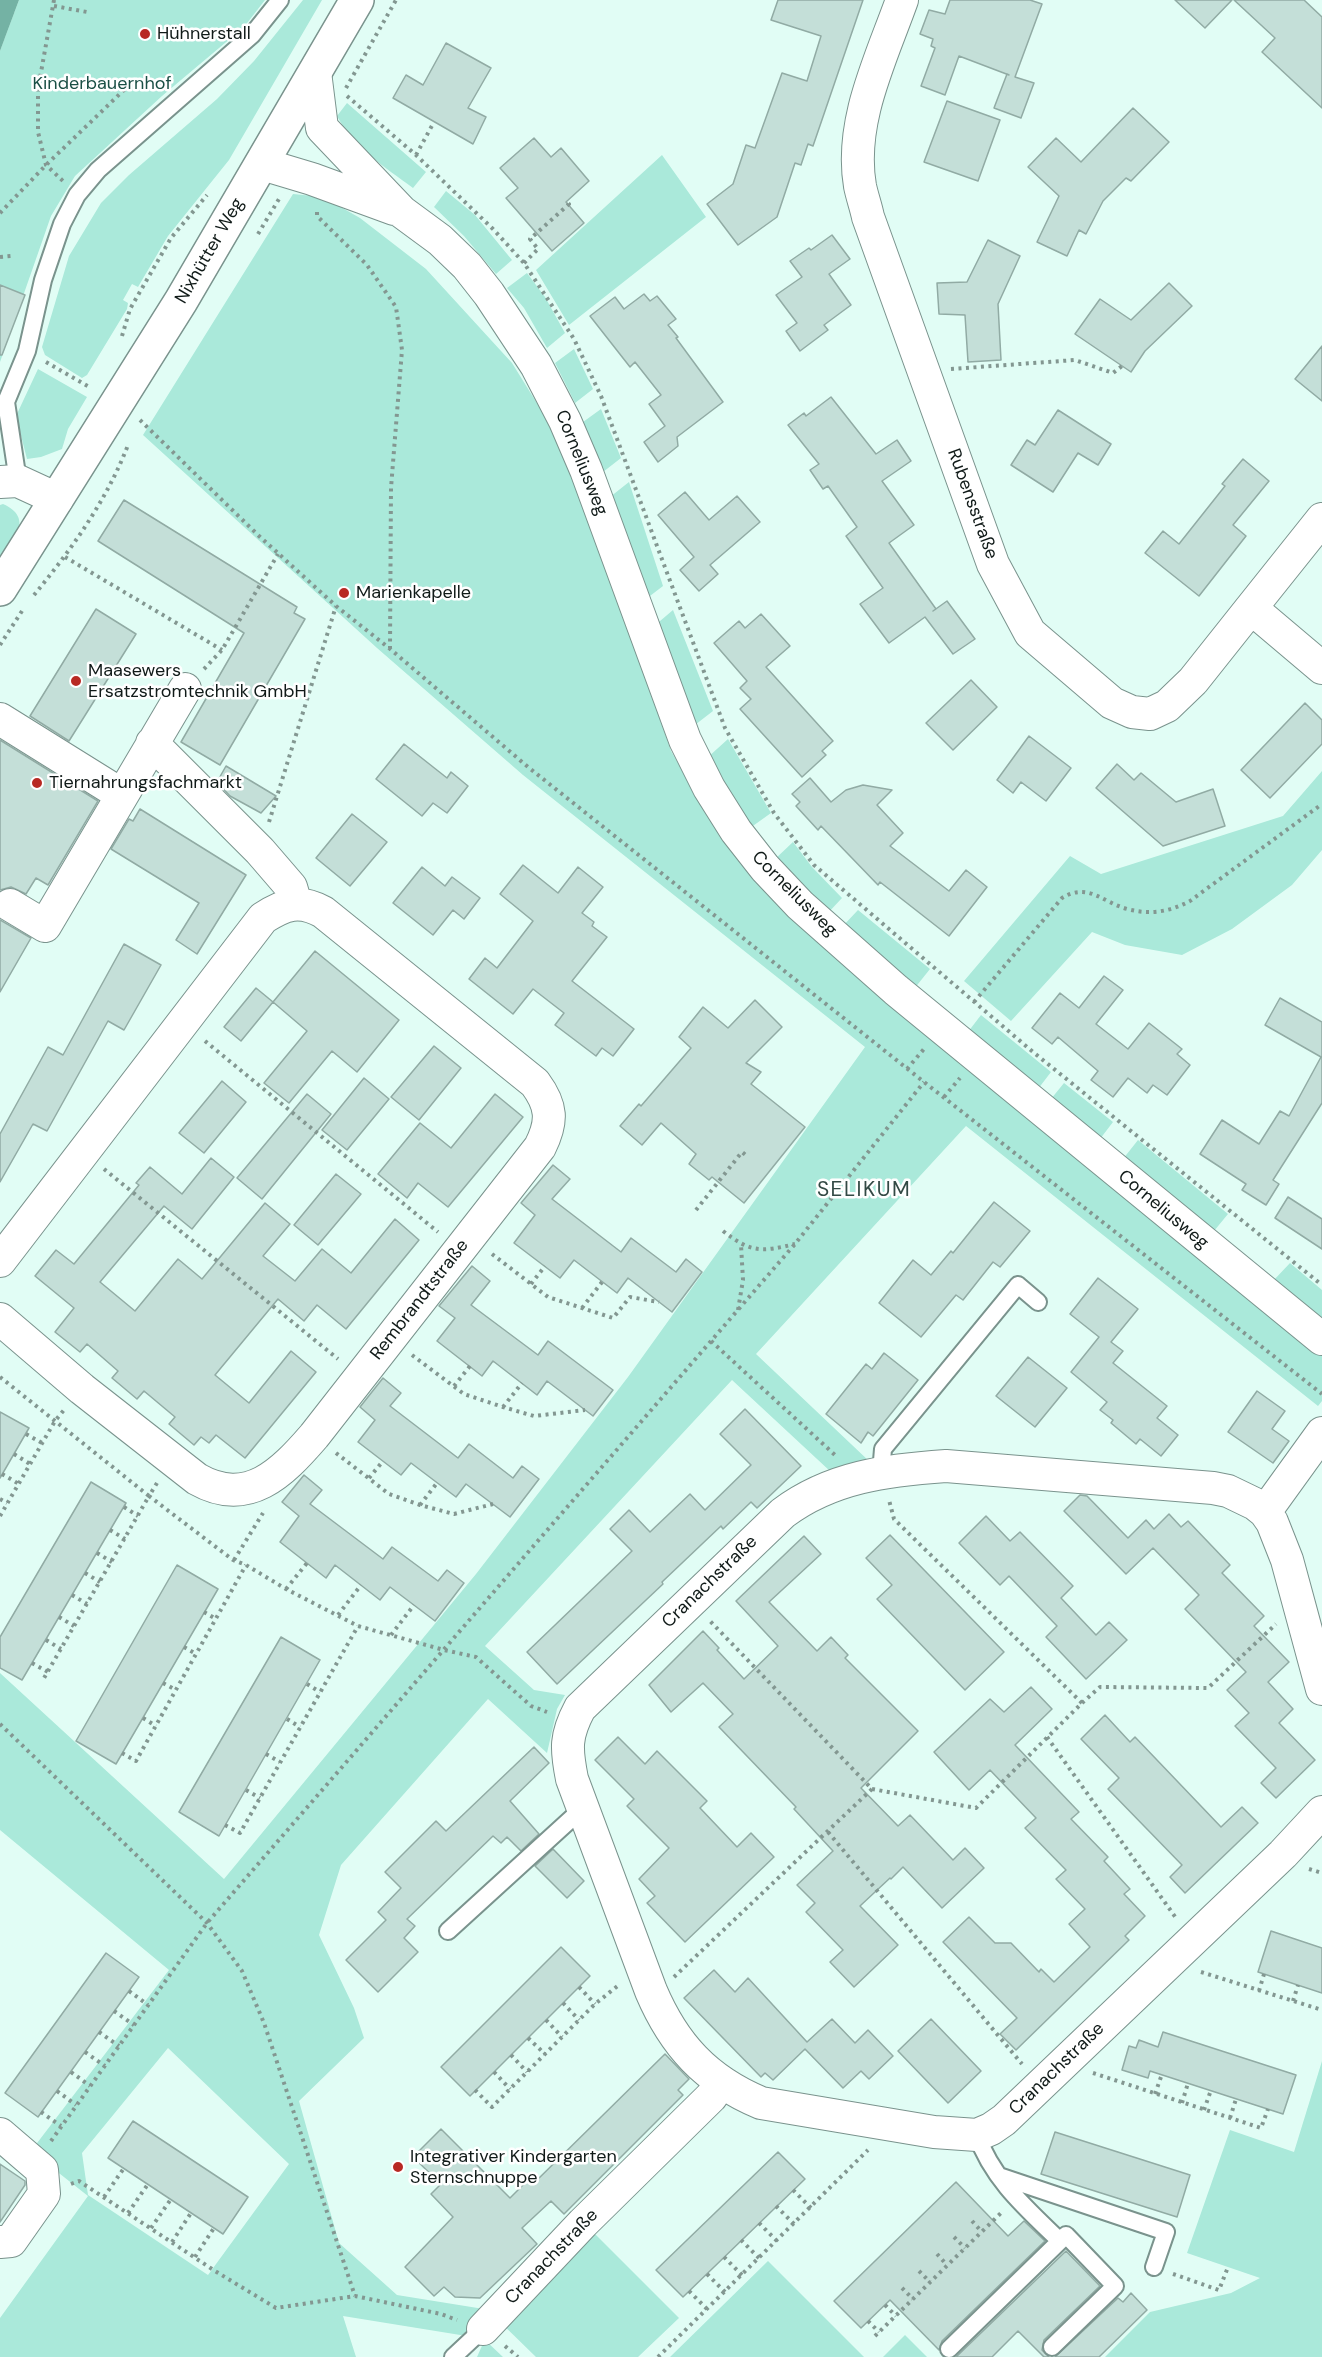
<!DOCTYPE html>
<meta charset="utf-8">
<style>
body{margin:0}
canvas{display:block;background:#e1fdf5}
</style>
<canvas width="1322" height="2357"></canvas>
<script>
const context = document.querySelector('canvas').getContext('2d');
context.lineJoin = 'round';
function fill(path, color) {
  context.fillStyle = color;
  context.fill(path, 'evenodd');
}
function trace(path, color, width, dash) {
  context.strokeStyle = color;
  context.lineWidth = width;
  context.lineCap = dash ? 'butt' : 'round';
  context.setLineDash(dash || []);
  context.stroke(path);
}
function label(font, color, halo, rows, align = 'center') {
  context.font = font + ' "DM Sans",sans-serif';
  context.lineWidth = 5;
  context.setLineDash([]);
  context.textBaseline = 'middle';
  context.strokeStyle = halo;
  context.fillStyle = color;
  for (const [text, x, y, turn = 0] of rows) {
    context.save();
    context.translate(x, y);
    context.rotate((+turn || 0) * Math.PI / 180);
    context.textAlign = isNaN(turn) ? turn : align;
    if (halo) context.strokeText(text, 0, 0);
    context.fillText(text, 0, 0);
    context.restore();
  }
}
fill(new Path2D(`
 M19 0H265L244 27 162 96 75 176 51 216 0 362V51Z
 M303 0H322L229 160 168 236 138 287 132 284 123 300 128 303 127 309 87 375 82 378 45 355 42 347 69 256 101 203 129 175 217 99 254 61Z
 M347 103 426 172 413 188C385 167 354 148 337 116Z
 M662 155 706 217 569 325 536 270Z
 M446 191 475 215 512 260 496 274 464 236 434 207Z
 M293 194 323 197 360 218 426 269 512 363 566 450 671 751 719 835 774 899 1160 1226 1322 1355V1401L1318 1406 966 1126 756 1354 870 1462 831 1472 732 1380 485 1646 534 1690 565 1695 557 1709 547 1753 488 1699 341 1865 319 1935 354 2008 364 2038 299 2101 339 2243 397 2295 490 2310 485 2340 503 2357H477L485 2339 343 2316 356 2357H0V2318L88 2196 31 2151 169 1970 0 1830V1673L224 1879 476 1574 628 1377 865 1047 523 775 377 648 143 435ZM168 2048 289 2164 208 2275 88 2195 82 2153Z
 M527 273 545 297 565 333 547 348 524 308 507 288Z
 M574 349 593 389 575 403 555 363Z
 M38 369 87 397 68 429 62 449 41 457 27 459 16 416Z
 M601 409 621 458 603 472 583 422Z
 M629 482 663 586 646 599 610 497Z
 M3 504C35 518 13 542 0 562V505Z
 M673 610 713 711 691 728 653 627Z
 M728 739 771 813 750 828 707 758Z
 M1322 771V850L1292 885 1232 929 1182 955 1125 945 1092 932 1011 1021 964 981 1070 856 1101 874 1283 816Z
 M793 842 812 867 842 898 827 914 774 860Z
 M858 910 930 969 914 989 842 927Z
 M981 1015 1051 1072 1038 1089 968 1032Z
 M1064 1083 1113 1122 1100 1139 1051 1099Z
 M1138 1140 1228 1214 1214 1231 1123 1159Z
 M1290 1263 1322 1290V1321L1273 1281Z
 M1322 2061V2357H1105L1150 2312 1231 2293 1260 2278 1187 2253 1230 2130 1294 2152Z
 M589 2228 679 2318 638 2357H536L495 2317Z
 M768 2261 864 2357H670Z
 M905 2335 927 2357H883Z`), '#aae9da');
fill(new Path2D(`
 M0 0H19L0 51Z`), '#74b2a4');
const building = new Path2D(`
 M778 0H863L813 146 808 144 801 165 795 163 777 217 738 245 707 204 733 184 746 145 755 148 782 73 807 81 821 36 771 20Z
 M950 0H1030L1042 4 1015 77 1034 83 1021 118 994 108 1007 74 1009 75 959 56 945 95 921 86 935 48 931 46 933 39 920 34 929 10 945 14Z
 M1175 0H1232L1205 28Z
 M1234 0H1304L1322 17V108L1262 52 1275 38Z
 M446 43 491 68 468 108 486 117 473 144 393 98 406 75 423 85Z
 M947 101 1000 120 978 181 924 162Z
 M1133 108 1169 142 1131 181 1126 178 1103 201 1086 234 1079 230 1067 256 1037 242 1059 196 1028 167 1056 138 1081 162Z
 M534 138 551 157 561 148 589 181 566 202 584 223 552 251 506 198 518 188 500 168Z
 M832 235 850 259 829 274 851 305 824 325 828 330 800 351 786 331 797 323 776 295 802 277 790 261 809 248 811 250Z
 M988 240 1020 256 998 304 1001 360 968 362 965 315 939 314 937 283 967 282Z
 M1169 283 1192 306 1145 351 1131 372 1075 334 1100 299 1131 320Z
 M0 285 25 295 2 355H0Z
 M644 294 650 301 657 296 676 319 668 325 678 337 676 338 723 402 677 437 678 446 658 462 644 442 665 426 649 404 661 395 635 362 630 367 590 316 615 297 624 309Z
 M1322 346V401L1295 379Z
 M831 397 876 454 897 440 911 461 882 481 914 525 889 543 936 609 933 611 947 601 975 639 953 654 925 617 889 643 860 604 883 588 846 536 857 527 828 486 823 489 810 470 819 464 788 425 804 413 806 416Z
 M1058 410 1111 444 1098 465 1078 453 1053 492 1011 465 1027 440 1035 445Z
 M1243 459 1269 481 1233 525 1246 536 1199 596 1145 553 1163 531 1179 544 1225 486 1222 484Z
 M685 492 709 520 737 496 760 522 710 565 718 574 699 591 680 570 694 557 658 515Z
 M124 500 297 607 294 613 305 619 220 765 181 742 244 633 98 541Z
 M96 609 136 634 69 741 30 716Z
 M761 614 790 646 766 667 833 741 822 751 826 755 802 777 740 709 751 699 740 688 747 681 714 643 739 621 745 628Z
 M971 680 997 707 953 750 926 723Z
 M1305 703 1322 720V744L1270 798 1241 770Z
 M1029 736 1071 768 1046 801 1021 782 1013 793 997 780Z
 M0 740 98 801 48 885 36 878 26 894 11 887 0 890Z
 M404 744 447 778 451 772 468 786 447 813 433 803 422 816 376 779Z
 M1117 764 1134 780 1141 773 1176 802 1213 789 1225 826 1163 846 1096 788Z
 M226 766 276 796 261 813 230 796 217 782Z
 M810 778 831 802 846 790 863 785 892 790 877 805 903 833 890 846 949 891 966 870 987 887 949 936 880 882 878 885 821 826 818 830 796 806 800 802 792 794Z
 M140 809 246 875 197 954 176 940 199 903 111 849 129 819 133 821Z
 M352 814 387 842 350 886 316 858Z
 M523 865 558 893 578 867 603 887 582 913 594 922 592 926 607 937 572 981 634 1029 613 1056 602 1048 596 1056 555 1025 564 1013 533 989 513 1014 469 979 485 958 497 968 533 921 500 894Z
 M422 867 445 886 452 877 480 898 464 919 453 910 433 935 393 903Z
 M0 920 31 938 0 992Z
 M124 944 161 965 124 1030 108 1021 47 1131 33 1124 0 1182V1134L48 1047 63 1055Z
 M315 951 399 1020 357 1072 332 1051 289 1103 264 1083 307 1031 273 1002Z
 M1104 976 1123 990 1096 1024 1128 1049 1149 1023 1182 1049 1177 1054 1190 1065 1167 1095 1153 1085 1147 1093 1128 1078 1113 1097 1091 1080 1098 1071 1058 1037 1052 1044 1032 1028 1060 993 1079 1008Z
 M256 988 273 1002 241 1041 224 1027Z
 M1280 998 1322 1022V1103L1273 1180 1279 1184 1266 1205 1242 1190 1246 1184 1200 1154 1222 1120 1259 1144 1280 1111 1289 1116 1321 1057 1265 1025Z
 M755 1000 782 1027 746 1063 761 1072 751 1084 805 1127 744 1203 712 1177 709 1180 689 1164 696 1154 661 1123 642 1145 620 1126 639 1104 641 1106 691 1048 679 1037 703 1007 728 1028Z
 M434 1046 461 1068 419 1120 391 1097Z
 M364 1078 389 1099 347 1150 322 1130Z
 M222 1081 246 1102 204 1153 179 1133Z
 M307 1094 331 1114 262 1199 237 1178Z
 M495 1094 523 1117 448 1207 418 1183 407 1198 378 1174 420 1123 451 1148Z
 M211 1158 234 1177 192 1229 164 1206 100 1282 135 1311 178 1259 202 1279 265 1203 290 1224 263 1256 295 1281 322 1249 351 1273 395 1219 419 1240 346 1329 317 1305 304 1321 278 1299 215 1375 249 1403 291 1351 316 1372 245 1458 216 1435 209 1443 201 1437 194 1445 169 1424 175 1417 144 1391 137 1399 112 1378 118 1371 87 1344 80 1352 55 1332 74 1308 35 1276 56 1250 74 1264 139 1185 136 1183 150 1167 182 1194Z
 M553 1165 570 1179 552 1199 621 1252 631 1238 676 1272 686 1259 702 1272 672 1312 628 1278 617 1293 574 1260 560 1278 514 1243 535 1215 521 1203Z
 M336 1174 361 1194 318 1245 294 1225Z
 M1288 1197 1322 1219V1249L1275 1218Z
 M994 1202 1030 1231 1000 1267 993 1262 963 1300 956 1295 921 1337 879 1303 913 1260 931 1275 951 1251 953 1253Z
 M472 1266 490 1281 471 1305 538 1355 548 1341 613 1390 593 1416 547 1381 537 1395 493 1361 482 1376 437 1341 455 1318 439 1306Z
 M1098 1278 1138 1309 1111 1342 1123 1351 1113 1363 1167 1406 1157 1418 1178 1435 1161 1456 1140 1439 1136 1444 1111 1423 1113 1420 1100 1410 1107 1402 1071 1372 1099 1337 1070 1314Z
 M884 1353 918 1380 873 1436 868 1432 861 1443 826 1414 866 1364 872 1369Z
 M1028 1357 1067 1388 1035 1427 996 1396Z
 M383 1378 401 1393 390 1406 458 1458 469 1444 513 1478 522 1466 539 1479 510 1517 466 1484 456 1497 411 1463 401 1475 358 1442 375 1420 360 1407Z
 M1257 1391 1285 1411 1272 1429 1289 1441 1273 1463 1228 1432Z
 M745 1409 801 1466 757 1508 751 1502 723 1529 721 1526 662 1582 663 1584 557 1684 527 1652 632 1551 610 1529 629 1510 650 1532 690 1494 705 1510 751 1465 720 1434Z
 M0 1412 29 1428 0 1478Z
 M304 1475 322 1490 310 1504 383 1559 392 1547 438 1581 447 1570 464 1583 435 1621 390 1587 380 1600 335 1565 326 1578 280 1542 299 1516 282 1502Z
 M91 1482 126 1503 22 1680 0 1668V1637Z
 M1080 1495 1087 1496 1128 1538 1146 1520 1154 1529 1169 1514 1181 1527 1188 1521 1230 1565 1222 1573 1264 1616 1254 1626 1289 1662 1268 1682 1293 1709 1279 1723 1315 1760 1276 1798 1261 1783 1276 1768 1235 1726 1249 1713 1227 1690 1246 1672 1185 1609 1199 1595 1153 1548 1126 1574 1064 1511Z
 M986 1516 1010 1541 1020 1532 1073 1586 1061 1598 1096 1635 1109 1622 1127 1640 1086 1679 1046 1637 1057 1626 1009 1576 1000 1585 959 1543Z
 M890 1535 1004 1652 965 1690 877 1599 892 1585 866 1558Z
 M804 1536 821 1554 769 1602 817 1651 831 1637 848 1655 845 1658 918 1731 861 1788 898 1826 910 1815 953 1860 965 1848 984 1868 942 1908 903 1867 891 1879 890 1878 860 1906 898 1945 854 1987 830 1962 843 1950 806 1912 815 1903 797 1885 833 1851 794 1809 796 1807 719 1727 733 1714 703 1683 671 1712 649 1685 703 1631 719 1648 717 1650 744 1679 778 1646 736 1601Z
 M177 1565 218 1589 116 1764 76 1741Z
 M281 1637 320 1660 219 1836 179 1812Z
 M1031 1687 1052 1709 1015 1745 1079 1812 1071 1819 1108 1857 1104 1861 1130 1889 1124 1894 1145 1916 1125 1936 1129 1940 1016 2050 1000 2034 1017 2018 943 1942 969 1917 995 1943H1011L1039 1972 1041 1969 1054 1982 1090 1947 1069 1924 1085 1909 1056 1879 1066 1870 1025 1828 1036 1818 990 1770 969 1790 934 1752 990 1699 1004 1712Z
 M1105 1715 1130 1742 1135 1737 1221 1827 1242 1807 1258 1823 1185 1893 1170 1877 1182 1865 1108 1789 1119 1778 1081 1739Z
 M618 1737 645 1764 657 1751 707 1801 700 1808 737 1847 751 1833 774 1857 685 1942 647 1903 655 1896 639 1879 669 1848 627 1806 634 1799 595 1760Z
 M534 1747 549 1763 510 1801 539 1834 521 1851 507 1837 501 1843 493 1836 407 1919 415 1926 404 1938 418 1952 378 1992 346 1960 386 1920 378 1912 401 1888 385 1872 436 1821 446 1831Z
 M553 1849 584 1881 567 1898 535 1866Z
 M1271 1931 1322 1948V1993L1258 1972Z
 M561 1947 590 1976 470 2096 441 2067Z
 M106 1953 139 1977 38 2117 5 2093Z
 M714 1970 735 1992 748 1978 807 2042 832 2019 855 2043 868 2030 893 2056 869 2079 861 2071 843 2088 805 2049 773 2080 765 2073 761 2077 684 1998Z
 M931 2019 981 2071 948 2103 898 2051Z
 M1163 2032 1296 2075 1283 2114 1150 2071 1148 2078 1122 2070 1129 2046 1136 2048 1139 2040 1158 2047Z
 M665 2054 689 2079 678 2090 683 2095 564 2214 551 2201 522 2228 537 2244 480 2298 455 2297 444 2287 434 2296 405 2267 453 2217 431 2194 441 2184 413 2157 441 2129 510 2198 529 2179 534 2183Z
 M133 2121 248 2197 223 2234 108 2158Z
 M1055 2132 1190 2175 1177 2217 1041 2174Z
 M778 2152 805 2179 683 2297 656 2270Z
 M0 2164 25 2181V2185L0 2222Z
 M956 2182 1008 2236 1024 2221 1045 2241 942 2341 939 2350 890 2300 861 2328 834 2301Z
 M1066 2251 1100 2286 1044 2340 1042 2350 1049 2357H1044L1018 2331 992 2357H956Z
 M1131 2293 1147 2310 1099 2357H1055L1118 2298 1123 2302Z`);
fill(building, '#c4dfd8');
trace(building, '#91aba4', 1.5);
const service = new Path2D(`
 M18 481 6 402 27 351 43 280 62 224 77 195 98 170 252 35 280 0
 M881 1473 883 1449 1018 1285 1038 1302
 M448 1931 583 1808
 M977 2135C992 2179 1027 2209 1060 2241L1066 2235 1115 2286 1052 2347
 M999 2176 1166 2232 1154 2267
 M949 2349 1060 2241
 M453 2357 483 2329`);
const minor = new Path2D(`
 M902 0C881 59 849 122 860 186 862 196 866 207 868 217L993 564 1030 633 1112 703 1132 712 1150 714 1167 706 1193 681 1251 608 1322 668
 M315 72 322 128 402 212 440 240 467 266 489 294 536 365 565 421 586 470 685 740 709 788 736 831 765 868 800 905 896 990 1322 1339
 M262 164 312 179 394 209
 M0 482 18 481 57 499
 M1251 608 1322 519
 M0 719 122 795
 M152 743 260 851 291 887 296 904
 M10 905 45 926 185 689
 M0 1261 263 918C285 904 299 899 323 912L535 1083C552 1106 553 1121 540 1147L314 1436C282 1473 248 1508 197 1479L82 1389 0 1319
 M1265 1512 1322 1433
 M1322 1689 1287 1560 1272 1522 1265 1512 1255 1504 1228 1491 1213 1488 946 1466C887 1470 831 1477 783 1513L580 1708C565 1736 566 1749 572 1779L651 1991C674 2045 706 2080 761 2103L934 2132 977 2135 991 2129 1004 2120 1283 1854 1322 1812
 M0 2134 42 2170 44 2194 11 2241 0 2242
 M483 2329 583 2223 711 2097 721 2083`);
const secondary = new Path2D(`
 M0 589 181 301 357 0`);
trace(service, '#7a938d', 20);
trace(minor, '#7a938d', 34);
trace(secondary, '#7a938d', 36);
trace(new Path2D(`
 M54 0 38 89V132L46 165 63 181
 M54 6 87 12
 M346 88 396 0
 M347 96 416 155 493 229 524 263 574 339 601 396 725 728 774 813 814 865 1033 1052 1322 1285
 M416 155 434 122
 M317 212V216L367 265 396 307 402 350 391 488 390 648
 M0 213 46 165 126 88
 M258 234 279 199
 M0 257 11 256
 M524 263 538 249 530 239 569 204 565 202
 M122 336 130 309 171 238 207 195
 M46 362 91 388
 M951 369 1075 360 1113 373 1122 366
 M140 420 258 535 336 606 389 648 528 767 924 1082 1322 1394
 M65 557 222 650
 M34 595C71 550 107 500 128 445
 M0 645 22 611
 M204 669 222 650 278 554
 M269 822 336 606
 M974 1002 1062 898C1088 882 1102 902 1127 909 1150 915 1169 912 1190 901L1322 804
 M205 1041 438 1232
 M907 1069 924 1049
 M944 1097 960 1078
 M104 1169 338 1359
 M696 1210 742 1152 748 1157
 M723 1231C751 1253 761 1252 795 1244
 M492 1254 548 1297 613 1318 630 1297 659 1302
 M531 1284 545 1266
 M582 1308 602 1282
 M738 1310 743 1280 741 1245
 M711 1341 835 1455
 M412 1355 464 1394 503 1407 534 1416 585 1410
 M0 1377 149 1496 44 1678
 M454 1386 470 1366
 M503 1407 522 1383
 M26 1434 42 1443
 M336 1453 389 1494 420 1505 454 1514 493 1504
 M14 1454 30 1464
 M2 1474 19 1484
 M369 1478 383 1461
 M157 1483 149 1496 233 1560 246 1565 286 1589 358 1626 444 1650 476 1657 531 1706 547 1712
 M0 1499 7 1503
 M420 1505 437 1483
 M124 1507 138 1516
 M0 1516 55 1421 64 1410
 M110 1530 125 1539
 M97 1553 112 1562
 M234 1560 263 1513
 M85 1573 100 1582
 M286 1589 307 1563
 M72 1595 87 1604
 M204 1612 216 1619
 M338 1615 361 1585
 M59 1617 74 1626
 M391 1635 414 1605
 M46 1640 61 1649
 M184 1647 196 1654
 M32 1663 48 1672
 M163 1683 176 1690
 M307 1684 320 1692
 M1082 1703 1100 1687 1208 1688 1276 1624
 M143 1718 156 1726
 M287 1719 300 1727
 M0 1724 207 1923 242 1971 264 2023 355 2296
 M1047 1737 1176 1918
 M122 1753 136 1761 246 1565
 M266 1754 280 1762
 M872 1789 976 1808 1082 1703 894 1519 889 1500
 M246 1790 260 1798
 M225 1825 240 1833 358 1626
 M828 1832 1022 2064
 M1309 1869 1322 1873
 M1201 1972 1322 2010
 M674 1977 872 1789 710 1621
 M579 1987 595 2004
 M129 1991 148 2005
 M1259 1991 1264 1974
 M1293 2001 1298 1985
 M563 2003 579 2020
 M114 2011 134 2025
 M546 2020 562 2037
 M99 2032 119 2046
 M528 2038 545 2054
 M85 2052 105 2066
 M511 2055 527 2072
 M71 2072 90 2086
 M494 2072 510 2089
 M1093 2073 1261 2128 1268 2109
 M475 2090 492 2107 595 2004 620 1984
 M57 2091 76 2105
 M1155 2094 1162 2074
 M1182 2103 1188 2083
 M1204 2110 1211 2090
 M41 2112 61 2126
 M1230 2118 1236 2099
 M51 2141 207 1923 795 1244 924 1082
 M71 2184 79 2181 215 2271 276 2308 355 2296 441 2314 457 2320
 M793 2190 811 2208
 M104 2197 124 2168
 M776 2206 794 2224
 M128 2213 148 2184
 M972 2221 982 2232
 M759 2223 777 2241
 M151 2228 171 2199
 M954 2237 965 2248
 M741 2240 759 2258
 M172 2242 191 2213
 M937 2254 947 2265
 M195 2257 214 2228
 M724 2257 742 2275
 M919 2271 930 2282
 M707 2274 725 2292
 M1173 2274 1219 2290 1228 2267
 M902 2288 913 2299
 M689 2291 707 2309
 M885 2305 896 2316
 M868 2321 879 2332
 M875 2336 1003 2211
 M505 2346 518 2357
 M658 2357 868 2150`), '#839791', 4, [3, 4.5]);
trace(service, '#fff', 16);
trace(minor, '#fff', 32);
trace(secondary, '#fff', 33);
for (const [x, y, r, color] of [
 [145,34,6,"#b82923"],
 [344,593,6,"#b82923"],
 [76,681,6,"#b82923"],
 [37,783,6,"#b82923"],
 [398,2167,6,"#b82923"]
]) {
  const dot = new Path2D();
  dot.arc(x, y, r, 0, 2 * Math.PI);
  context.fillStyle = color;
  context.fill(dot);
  trace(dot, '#fff', 2);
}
label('18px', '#101a18', '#fff', [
 ["Hühnerstall",157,34],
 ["Marienkapelle",356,593],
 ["Maasewers",88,671],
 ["Ersatzstromtechnik GmbH",88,692],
 ["Tiernahrungsfachmarkt",49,783],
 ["Integrativer Kindergarten",410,2157],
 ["Sternschnuppe",410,2178]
], 'left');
label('18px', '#1a4f45', '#fff', [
 ["Kinderbauernhof",102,84]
]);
label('18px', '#101a18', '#fff', [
 ["Nixhütter Weg",210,251,-60],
 ["Corneliusweg",581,463,68],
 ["Rubensstraße",972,504,70],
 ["Corneliusweg",794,894,45],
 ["Corneliusweg",1163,1210,40],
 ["Rembrandtstraße",420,1300,-52],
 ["Cranachstraße",710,1582,-44],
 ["Cranachstraße",1057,2069,-44],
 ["Cranachstraße",552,2257,-46]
]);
context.letterSpacing = '1.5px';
label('21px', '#334a45', '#fff', [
 ["SELIKUM",864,1190]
]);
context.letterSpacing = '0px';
</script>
